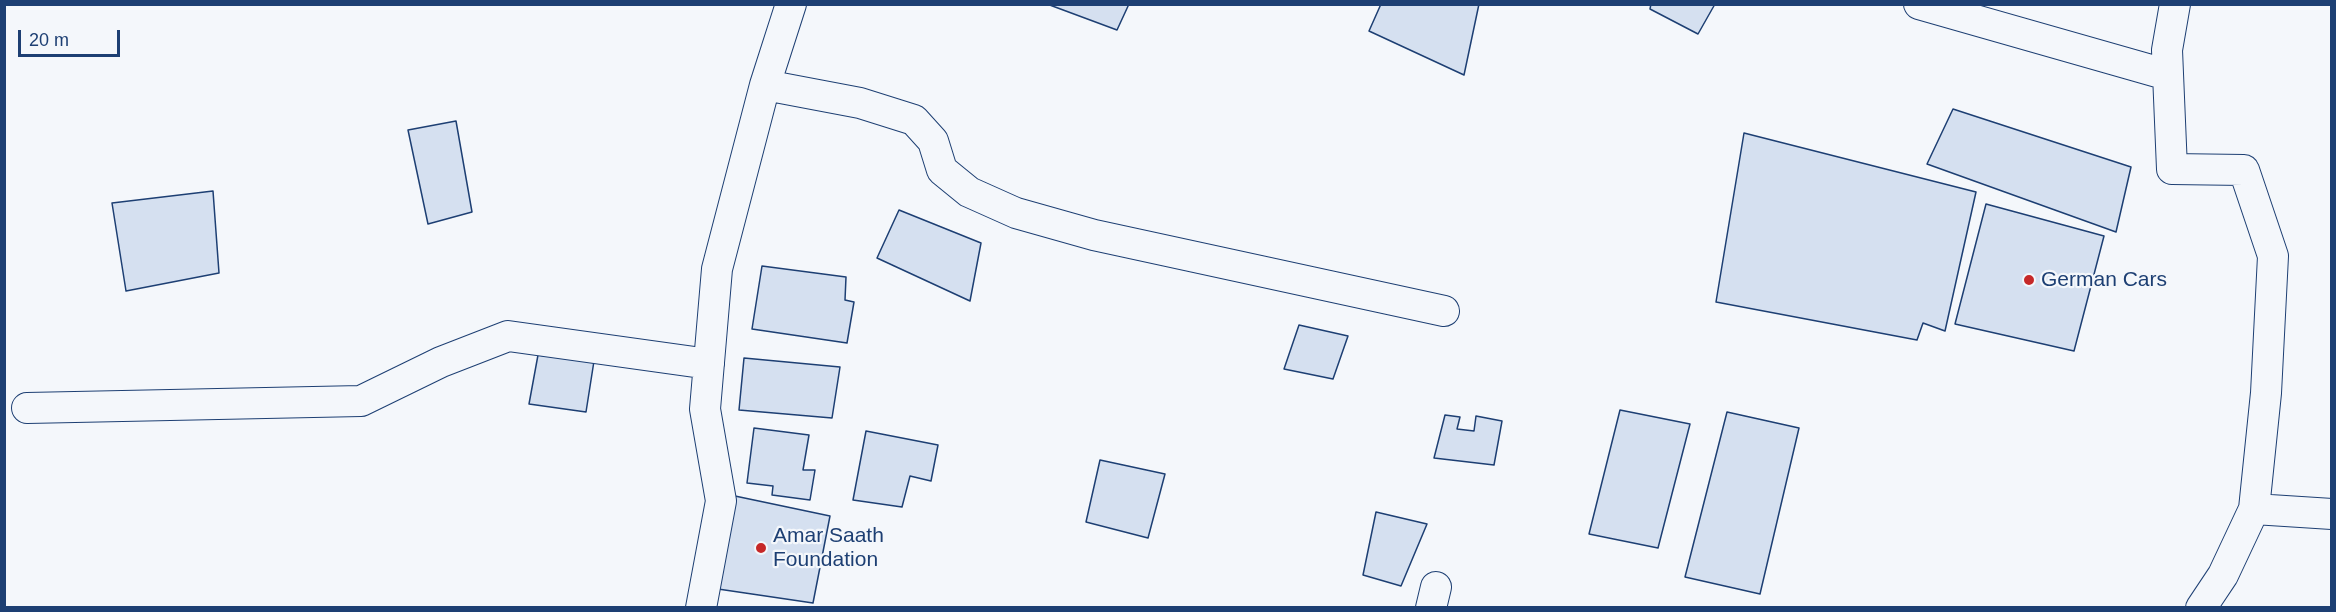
<!DOCTYPE html>
<style>
body{margin:0}
#map{position:relative;width:2336px;height:612px;overflow:hidden;background:#f4f7fb;font-family:Arial,sans-serif}
canvas{display:block}
.frame{position:absolute;inset:0;border:6px solid #1d3f73;pointer-events:none}
.scale{position:absolute;left:18px;top:30px;width:102px;height:27px;box-sizing:border-box;border:3px solid #1d3f73;border-top:0;padding-left:8px;font-size:18px;line-height:21px;white-space:nowrap;color:#1d3f73;-webkit-text-stroke:4px #f4f7fb;paint-order:stroke}
</style>
<div id="map">
<canvas width="2336" height="612"></canvas>
<div class="frame"></div>
<div class="scale">20 m</div>
</div>
<script>
const context = document.querySelector('canvas').getContext('2d');
context.lineJoin = 'round';
function fill(path, color) {
  context.fillStyle = color;
  context.fill(path, 'evenodd');
}
function trace(path, color, width, dash) {
  context.strokeStyle = color;
  context.lineWidth = width;
  context.lineCap = dash ? 'butt' : 'round';
  context.setLineDash(dash || []);
  context.stroke(path);
}
function label(font, color, halo, rows, align = 'center') {
  context.font = font + ' Arial,sans-serif';
  context.lineWidth = 4.5;
  context.setLineDash([]);
  context.textBaseline = 'middle';
  context.strokeStyle = halo;
  context.fillStyle = color;
  for (const [text, x, y, turn = 0] of rows) {
    context.save();
    context.translate(x, y);
    context.rotate((+turn || 0) * Math.PI / 180);
    context.textAlign = isNaN(turn) ? turn : align;
    if (halo) context.strokeText(text, 0, 0);
    context.fillText(text, 0, 0);
    context.restore();
  }
}
const building = new Path2D(`
 M1047 4H1129L1117 30Z
 M1381 4H1479L1464 75 1369 31Z
 M1651 4H1715L1698 34 1650 9Z
 M1953 109 2131 167 2116 232 1927 164Z
 M456 121 472 212 428 224 408 130Z
 M1744 133 1976 192 1945 331 1923 323 1917 340 1716 302Z
 M213 191 219 273 126 291 112 203Z
 M1986 204 2104 236 2074 351 1955 324Z
 M899 210 981 243 970 301 877 258Z
 M762 266 846 277 845 300 854 302 847 343 752 329Z
 M1299 325 1348 336 1333 379 1284 369Z
 M538 355 594 361 586 412 529 404Z
 M744 358 840 367 832 418 739 410Z
 M1620 410 1690 424 1658 548 1589 534Z
 M1727 412 1799 428 1760 594 1685 577Z
 M1445 415 1460 417 1457 429 1474 431 1476 416 1502 421 1494 465 1434 458Z
 M754 428 809 435 803 470H815L810 500 772 495 773 486 747 483Z
 M866 431 938 445 931 481 910 476 902 507 853 500Z
 M1100 460 1165 474 1148 538 1086 522Z
 M735 496 830 516 813 603 718 589Z
 M1376 512 1427 524 1401 586 1363 575Z`);
fill(building, '#d5e0f0');
trace(building, '#1d3f73', 1.5);
const street = new Path2D(`
 M1919 4 2168 75
 M2175 4 2167 50 2172 169 2244 170 2273 256 2266 393 2254 509 2223 575 2201 608
 M765 85 860 103 914 120 933 141 942 170 969 192 1016 213 1094 235 1444 311
 M27 408 361 401 441 362 508 336 709 364
 M2254 509 2332 514
 M701 608 721 501 705 409 717 269 765 85 791 4
 M1431 608 1436 587`);
trace(street, '#1d3f73', 32);
trace(street, '#f4f7fb', 30);
for (const [x, y, r, color] of [
 [2029,280,6,"#c62828"],
 [761,548,6,"#c62828"]
]) {
  const dot = new Path2D();
  dot.arc(x, y, r, 0, 2 * Math.PI);
  context.fillStyle = color;
  context.fill(dot);
  trace(dot, '#f4f7fb', 2);
}
label('21px', '#1d3f73', '#f4f7fb', [
 ["German Cars",2041,280],
 ["Amar Saath",773,536],
 ["Foundation",773,560]
], 'left');
</script>
